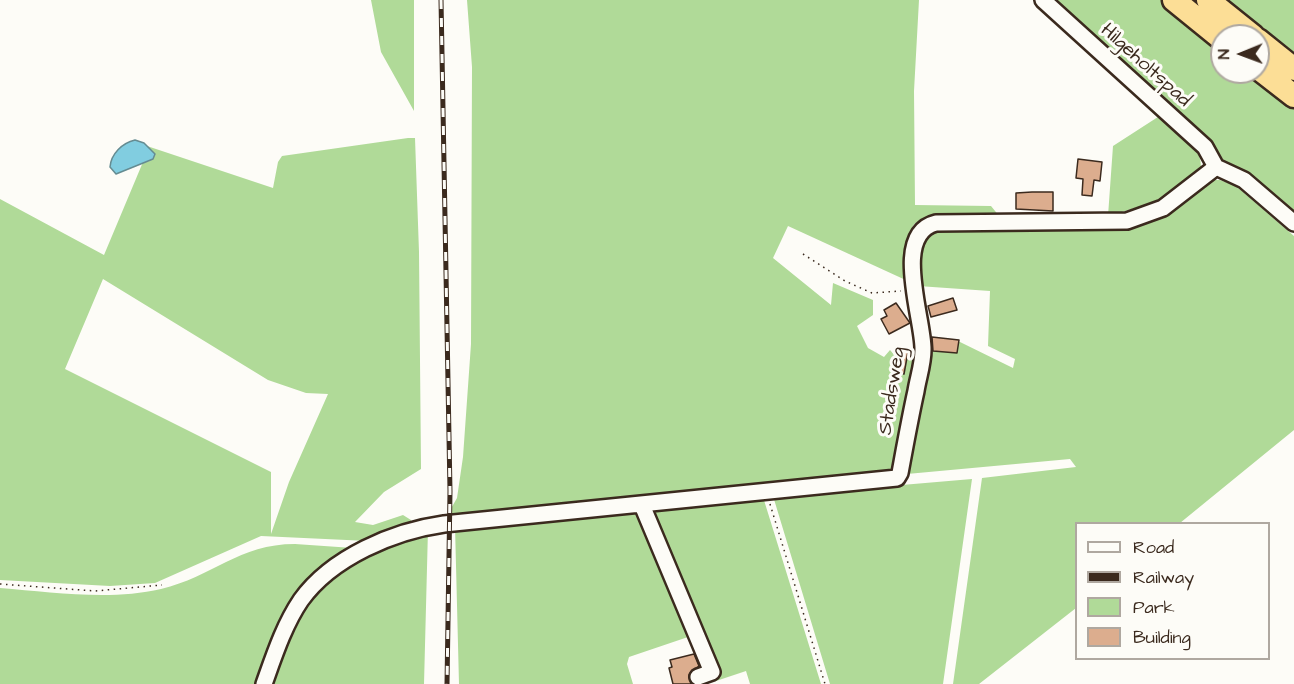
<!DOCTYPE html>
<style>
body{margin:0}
#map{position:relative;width:1294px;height:684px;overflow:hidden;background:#fdfcf7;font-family:"Architects Daughter",sans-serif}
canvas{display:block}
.legend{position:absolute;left:1075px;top:522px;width:195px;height:138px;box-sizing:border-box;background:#fdfcf7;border:2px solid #afa8a0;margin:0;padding:8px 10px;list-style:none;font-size:18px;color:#3b2a1e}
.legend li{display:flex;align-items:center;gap:12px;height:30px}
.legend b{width:30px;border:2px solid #afa8a0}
.north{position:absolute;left:1210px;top:24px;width:60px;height:60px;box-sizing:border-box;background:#fdfcf7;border:2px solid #afa8a0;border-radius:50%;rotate:269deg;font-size:16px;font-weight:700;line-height:24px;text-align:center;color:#3b2a1e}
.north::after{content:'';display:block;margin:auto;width:21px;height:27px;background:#3b2a1e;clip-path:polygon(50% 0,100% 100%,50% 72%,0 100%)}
</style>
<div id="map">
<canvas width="1294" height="684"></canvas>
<ul class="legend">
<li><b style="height:8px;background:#fdfcf7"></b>Road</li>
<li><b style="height:8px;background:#3b2a1e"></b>Railway</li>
<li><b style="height:16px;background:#b0da98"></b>Park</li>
<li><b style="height:16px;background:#dcad8e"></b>Building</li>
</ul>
<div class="north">N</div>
</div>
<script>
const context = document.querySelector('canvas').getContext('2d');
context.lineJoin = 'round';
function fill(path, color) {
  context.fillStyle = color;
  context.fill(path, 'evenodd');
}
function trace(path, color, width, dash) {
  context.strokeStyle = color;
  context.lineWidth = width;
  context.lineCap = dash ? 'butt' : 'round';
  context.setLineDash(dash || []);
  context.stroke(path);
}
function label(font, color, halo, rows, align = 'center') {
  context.font = font + ' "Architects Daughter",sans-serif';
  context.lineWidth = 6;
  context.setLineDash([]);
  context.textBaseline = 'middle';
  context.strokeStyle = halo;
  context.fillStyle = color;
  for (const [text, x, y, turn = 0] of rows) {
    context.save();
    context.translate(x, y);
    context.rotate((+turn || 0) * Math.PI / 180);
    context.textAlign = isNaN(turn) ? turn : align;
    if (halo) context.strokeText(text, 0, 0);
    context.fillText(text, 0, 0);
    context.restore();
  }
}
fill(new Path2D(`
 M371 0H414V111L381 52Z
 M467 0H919L914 91 915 205 991 206 1000 217C983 217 922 211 913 226 907 237 910 269 910 282L788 226 773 258 831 305 833 283 873 300V315L857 326 868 348 884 357 890 350 904 366 906 354 918 351 895 475 445 519 457 498 463 457 471 344 472 67Z
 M1054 0H1161L1222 49V72H1252L1294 105V218L1221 167Z
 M1223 0H1294V56Z
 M1161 115C1181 132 1203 143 1201 172L1155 202 1108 216 1113 146Z
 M408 138H415L419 252 421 469 384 492 355 522 373 525 403 515 411 520V524L368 541 261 536 155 583 110 586 0 580V199L104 255 143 162 150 161 152 151 147 146 273 188 278 162 282 156ZM103 279 268 380 306 393 328 394 289 482 271 534V472L65 369Z
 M1207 180H1220L1236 186 1294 236V430L1180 523 1076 524V608L979 684H953L982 478 1076 467 1070 459 907 474 930 337 960 342 1013 368 1015 359 988 346 990 291 918 286 919 241 925 230 1106 228Z
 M972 479 943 684H830L773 496Z
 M763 497 821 684H750L746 671 716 681 645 509Z
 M635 509 688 637 629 657 627 664 633 684H459L455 526Z
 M428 529 424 684H265L305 602 352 560Z
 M295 544 353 548 284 620 262 665 257 684H0V588C51 592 110 601 161 589 212 577 239 544 295 544Z`), '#b0da98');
const water = new Path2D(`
 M135 140 144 143 155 154 153 159 116 174 110 167C111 154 122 143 135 140Z`);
fill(water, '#81cde0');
trace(water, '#658c92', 1.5);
const building = new Path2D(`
 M1078 159 1102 162 1100 181 1094 180 1092 196 1082 195 1083 179 1076 178Z
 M1032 192H1053V211L1016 209V193Z
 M953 298 957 310 931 317 928 306Z
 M896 303 910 323 889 334 881 319 887 316 884 310Z
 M932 337 959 340 957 353 933 351Z
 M899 350 908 352 904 374 895 373Z
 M694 654 699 666 689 675 691 684H673L669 668 672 667 670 660Z`);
fill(building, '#dcad8e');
trace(building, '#3b2a1e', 1.5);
const minor = new Path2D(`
 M1043 0 1205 147 1216 167
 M1216 167 1244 180 1294 223
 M642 505 712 672 698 677
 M264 684C274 656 284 625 301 600 332 557 394 531 444 524L897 478 900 473C905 446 910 418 916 391 918 378 923 364 923 350 924 320 891 234 936 223L1127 221 1163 208 1216 167`);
const highway = new Path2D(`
 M1174 0 1222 39
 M1208 0 1253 36
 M1258 40 1294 69
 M1258 68 1294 96`);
trace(minor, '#3b2a1e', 20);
trace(highway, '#3b2a1e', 27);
trace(new Path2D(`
 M803 254 845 281 872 293 901 291
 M770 504 825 684
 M0 584 95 591 162 585`), '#3b2a1e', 1.5, [1.5, 4.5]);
trace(minor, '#fdfcf7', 15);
trace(highway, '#fcde96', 22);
const rail = new Path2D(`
 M441 0 450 491 447 684`);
trace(rail, '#3b2a1e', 5);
trace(rail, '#fdfcf7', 3, [9]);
label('20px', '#3b2a1e', '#fdfcf7', [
 ["Hilgeholtspad",1145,66,42],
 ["Stadsweg",893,391,-81]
]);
</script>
